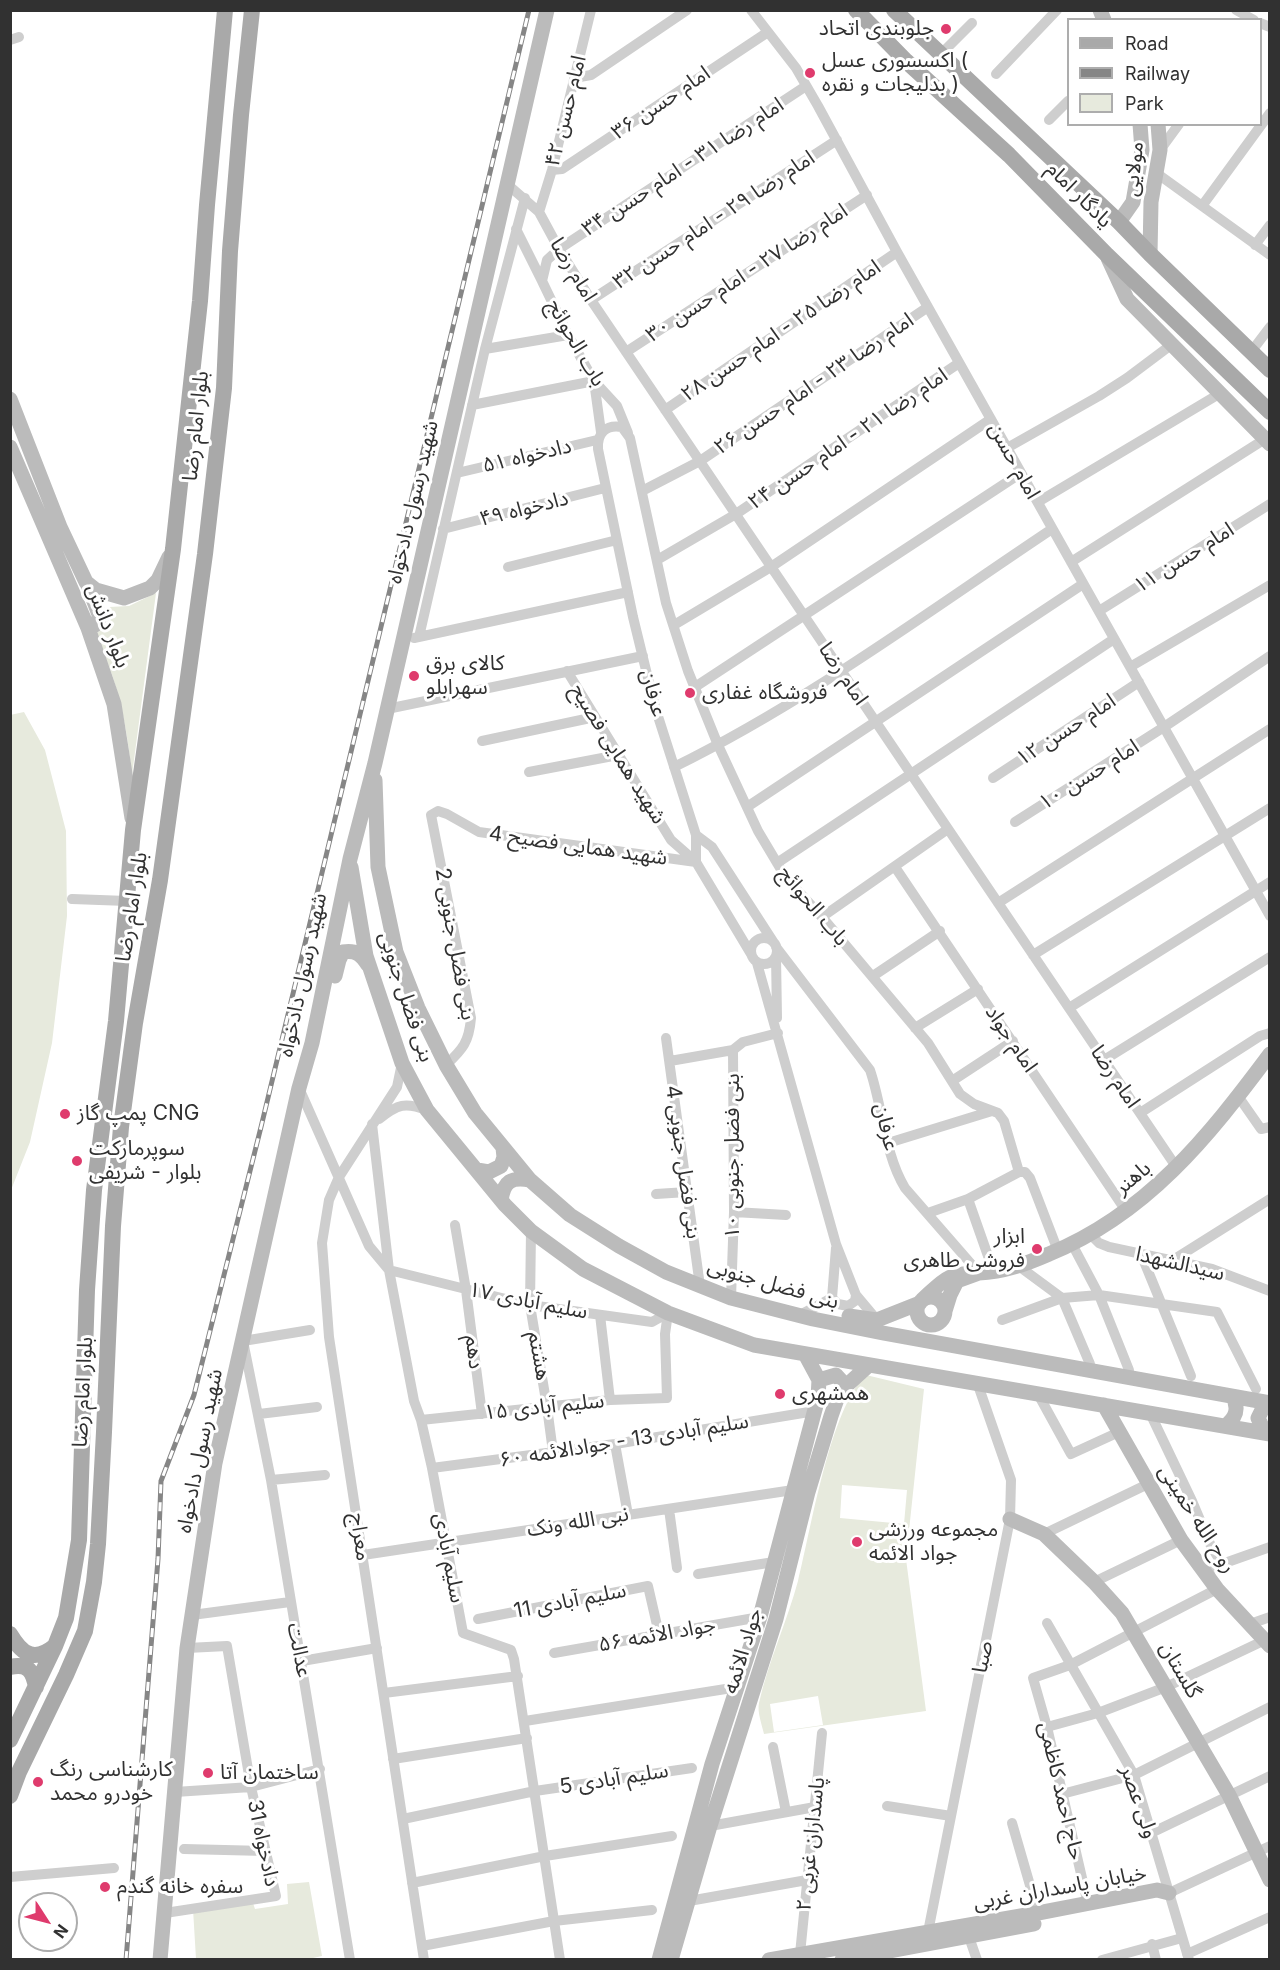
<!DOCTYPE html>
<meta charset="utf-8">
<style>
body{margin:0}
#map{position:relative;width:1280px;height:1970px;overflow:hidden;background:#fff;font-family:Inter,sans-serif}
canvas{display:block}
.frame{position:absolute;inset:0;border:12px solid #313131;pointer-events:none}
.legend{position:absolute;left:1067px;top:18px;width:195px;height:108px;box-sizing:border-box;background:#fff;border:2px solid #adadad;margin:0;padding:8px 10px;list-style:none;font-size:18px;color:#313131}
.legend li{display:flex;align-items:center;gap:12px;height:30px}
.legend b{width:30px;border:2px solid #adadad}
.north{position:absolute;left:18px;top:1892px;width:60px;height:60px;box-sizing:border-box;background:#fff;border:2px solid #adadad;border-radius:50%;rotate:126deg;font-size:16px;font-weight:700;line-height:24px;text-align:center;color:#313131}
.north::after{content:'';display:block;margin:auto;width:21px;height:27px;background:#df3b6d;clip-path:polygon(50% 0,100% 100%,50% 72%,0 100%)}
</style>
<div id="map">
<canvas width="1280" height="1970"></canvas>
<div class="frame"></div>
<ul class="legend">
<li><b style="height:8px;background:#a9a9a9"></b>Road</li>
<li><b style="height:8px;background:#868686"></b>Railway</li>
<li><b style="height:16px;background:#e7eadd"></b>Park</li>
</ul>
<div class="north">N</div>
</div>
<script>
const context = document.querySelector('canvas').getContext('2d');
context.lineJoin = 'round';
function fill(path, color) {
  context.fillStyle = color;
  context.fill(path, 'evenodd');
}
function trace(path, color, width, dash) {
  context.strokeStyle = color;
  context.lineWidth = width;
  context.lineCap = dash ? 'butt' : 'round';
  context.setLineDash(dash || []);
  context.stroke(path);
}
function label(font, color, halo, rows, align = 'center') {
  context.font = font + ' Inter,"Noto Sans Arabic",sans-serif';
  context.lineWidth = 6;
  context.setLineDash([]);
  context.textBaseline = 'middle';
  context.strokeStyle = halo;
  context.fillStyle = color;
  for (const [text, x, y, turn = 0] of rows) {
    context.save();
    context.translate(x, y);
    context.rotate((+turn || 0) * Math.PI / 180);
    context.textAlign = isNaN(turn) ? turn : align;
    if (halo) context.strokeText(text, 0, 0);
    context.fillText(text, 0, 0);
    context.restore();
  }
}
fill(new Path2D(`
 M156 593 132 775C126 722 119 683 95 634L107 626 109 607 129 606Z
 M24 712 45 750 66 831 67 916 52 1043 30 1142 11 1190 10 715Z
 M866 1375 924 1389 906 1559 926 1711 764 1734C762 1725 757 1712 759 1703 768 1662 787 1622 798 1581 811 1530 830 1408 866 1375ZM842 1485 907 1490 904 1524 840 1518ZM818 1696 823 1725 774 1732 770 1704Z
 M309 1882 322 1956 304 1960 196 1959 193 1909 252 1900 255 1909 288 1904 287 1884Z`), '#e7eadd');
trace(new Path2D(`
 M751 10 796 68 818 106 897 252 1270 916
 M1236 10 1254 20
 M1260 23 1270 27
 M10 40 19 37
 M941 54 972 23
 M996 74 1057 10
 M574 78 591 75 687 10
 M1049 120 1068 101
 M1160 150 1179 124
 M552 170 562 169 768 32
 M1155 172 1270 255
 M507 184 539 212 559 249 591 300 1177 1168
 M1202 206 1270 113
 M539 212 552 170 591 10
 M516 229 542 281
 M1255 245 1270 225
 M591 300 837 140
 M485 349 568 335
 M626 352 867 195
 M1251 352 1270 327
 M472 405 594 381 601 432
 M665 410 897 252
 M628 433 617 406 594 381 568 335 542 281 547 260 559 249 806 86
 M1007 448 1099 396 1127 378 1171 345
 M457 473 597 440
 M642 491 700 461 928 307
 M1038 502 1219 394
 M443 529 605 488
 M657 560 736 514 959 363
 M1071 562 1265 439
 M508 567 617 540
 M1099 611 1270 504
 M674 625 771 567 991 419
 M419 637 485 349 525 198
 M414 638 628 592
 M1130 667 1270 585
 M567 671 671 840 696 862
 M695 687 1021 473
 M387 709 643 656
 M482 741 595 717
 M674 767C808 701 929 611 1052 529
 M529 772 618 755
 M993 778 1139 682
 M747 807 1083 584
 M1015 822 1164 727 1270 656
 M696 835V862L751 954
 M777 863 1114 639
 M895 867 1126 1211
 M72 899 127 901
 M998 903 1270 729
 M822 917 948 829
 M751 951a13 13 0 1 1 26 0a13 13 0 1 1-26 0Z
 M774 943 712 847 696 835 655 707 633 617 598 449C597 433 606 424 622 427L630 438 666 603 688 671 718 745 758 831 786 878 822 917 928 1043 960 1094 974 1104 998 1113 1004 1121 1019 1172H1025L1030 1178 1058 1251
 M776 947 870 1070C883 1108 884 1153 905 1188L979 1273
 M1033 955 1270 808
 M776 956 777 1018
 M757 963 836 1244 856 1295 877 1320
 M873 976 940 931
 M1069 1008 1270 882
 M915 1028 978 989
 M666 1038 700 1286
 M1104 1060 1270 957
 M670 1061 733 1050 743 1042 778 1033
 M402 1063 397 1087 339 1177 329 1200 322 1243 329 1337 424 1960
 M446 1065C463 1049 469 1042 471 1018L431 815 438 811 447 814 479 832 696 862
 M952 1081 1013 1041
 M299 1088 369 1246 389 1270 530 1305 652 1322 668 1313
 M1238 1096 1261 1129 1270 1127
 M1140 1113 1260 1036 1270 1033
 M379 1119C398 1104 405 1102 427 1110
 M372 1124 389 1270 414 1401 421 1420 432 1468 463 1633 511 1650 514 1659 560 1960
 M888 1143 992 1111
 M656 1194 687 1192
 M968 1199 994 1273
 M734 1212 786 1215
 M928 1213 968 1199 1019 1172
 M455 1225 466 1290 482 1414
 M531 1231 530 1305 547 1407 553 1452
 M1091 1235 1099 1243 1109 1247 1212 1269 1270 1291
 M1072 1244 1099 1295 1129 1370
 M1141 1254 1191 1376
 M1173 1260 1270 1199
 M1020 1267 1062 1298
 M731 1298 734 1212 733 1050
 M832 1298 838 1304 848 1306 855 1301 856 1295
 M1062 1298 1090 1364
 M600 1315 610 1400
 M800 1315 832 1298 836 1248
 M1002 1320 1062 1298 1099 1295 1217 1312 1256 1389
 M310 1330 243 1341 271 1480 350 1960
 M1038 1394 1071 1454 1119 1432
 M1150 1413 1192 1501 1211 1546 1222 1564
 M259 1414 317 1407
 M421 1420 610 1400 667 1398 665 1334 668 1313
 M615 1444 628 1515
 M432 1468 615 1444 815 1411
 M271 1480 325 1475
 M669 1509 677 1568
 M1044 1534 1148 1484
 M363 1555 793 1490
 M1205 1573 1222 1564 1270 1547
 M698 1574 774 1562
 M1094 1582 1181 1540
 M192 1615 290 1602
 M478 1619 648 1586 659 1634
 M1047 1623 1134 1775 1189 1960
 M1250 1624 1270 1617
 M554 1653 760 1617
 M302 1661 377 1648
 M384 1693 518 1676
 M525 1721 738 1687
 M1047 1727 1098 1713 1166 1687 1265 1640
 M773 1747 786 1812
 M393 1759 527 1738
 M175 1792 251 1787 320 1769
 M1062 1794 1134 1775 1270 1707
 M887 1806 951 1816
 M403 1819 535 1791 692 1768
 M1012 1823 1038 1913
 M710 1826 815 1807
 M1151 1833 1270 1776
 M184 1849 265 1851
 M10 1877 114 1868
 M412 1883 545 1856 672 1836
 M1169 1893 1270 1846
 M689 1901 807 1880
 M1088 1904 1047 1727 1033 1678 1070 1665 1217 1589
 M165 1913 276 1896 251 1787 227 1646 187 1648
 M928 1932 1010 1519 1011 1480 978 1385
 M969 1937 977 1960
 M1152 1944 1156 1960
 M422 1946 554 1921 652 1910
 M800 1954 822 1733
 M1187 1954 1270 1917
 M1102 1960 1182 1938`), '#cecece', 10);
trace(new Path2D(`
 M1100 10 1104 20
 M1119 222 1133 202 1142 150 1140 124
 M1150 254 1151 202 1160 150 1158 124
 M1108 258 1127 299 1270 444
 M10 399 60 527 86 582 96 590 124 598 150 588 158 580 169 557
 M10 447 88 628 114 704 132 818
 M87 583 100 617 95 625 88 628
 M375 780 378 867 396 952 418 1008 446 1065 475 1113 530 1180 570 1215 619 1246 666 1272 731 1298 813 1319 883 1333 1270 1403
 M351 867 366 956 402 1063 427 1110 505 1205 531 1231 583 1269 668 1313 754 1345 1270 1434
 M335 976 339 960 343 952C356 950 361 954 368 965
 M477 1170 489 1172 501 1166 504 1157 503 1148
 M501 1200C504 1181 511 1177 530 1180
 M979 1273C1004 1272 1026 1264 1049 1254 1147 1214 1208 1137 1270 1054
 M917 1311a14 14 0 1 1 28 0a14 14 0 1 1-28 0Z
 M922 1300C945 1279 947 1273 979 1273L957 1281 950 1295 945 1311
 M849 1316 877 1320 920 1303
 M819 1380 836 1375 846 1386
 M1104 1405 1181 1540 1217 1589 1270 1646
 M1225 1426C1236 1418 1239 1409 1233 1397
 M1265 1433 1258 1418 1263 1408 1270 1405
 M1010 1519 1044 1534 1094 1582 1122 1613 1229 1795 1270 1880
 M160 1960 187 1648 215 1463 299 1088 312 1043 350 859 375 763 547 10
 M659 1960 712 1764 760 1617 818 1398 819 1380 805 1354
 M671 1960 710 1826 776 1619 808 1492 831 1416 837 1399 846 1386 869 1365
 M769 1960 1038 1913 1157 1890 1169 1893
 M842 1960 1034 1924`), '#bbb', 15);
trace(new Path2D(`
 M856 10 906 61 1009 155 1107 255 1270 412
 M894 10 1119 222 1150 254 1270 370
 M10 1634C23 1656 35 1662 55 1646
 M10 1667C28 1663 33 1671 36 1687
 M10 1740 55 1646 66 1618 79 1540 87 1290 94 1190 116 1021 133 830 173 549 200 301 207 205 225 10
 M10 1796 19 1772 66 1675 85 1631 94 1582 98 1544 104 1432 113 1226 121 1127 135 1023 160 880 205 554 224 388 230 251 241 115 252 10`), '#a9a9a9', 16);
const rail = new Path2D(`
 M126 1960 158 1559 161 1481 194 1395 261 1127 529 10`);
trace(rail, '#868686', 5);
trace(rail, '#fff', 3, [9]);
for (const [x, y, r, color] of [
 [946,29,6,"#df3b6d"],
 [810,73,6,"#df3b6d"],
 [414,676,6,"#df3b6d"],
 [690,693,6,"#df3b6d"],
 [65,1114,6,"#df3b6d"],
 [77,1161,6,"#df3b6d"],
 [1037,1249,6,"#df3b6d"],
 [780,1394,6,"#df3b6d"],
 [857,1542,6,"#df3b6d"],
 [208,1773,6,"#df3b6d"],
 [38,1782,6,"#df3b6d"],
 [105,1887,6,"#df3b6d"]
]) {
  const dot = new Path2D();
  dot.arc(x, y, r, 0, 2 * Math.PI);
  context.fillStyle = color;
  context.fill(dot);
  trace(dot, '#fff', 2);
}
label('21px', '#313131', '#fff', [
 ["جلوبندی اتحاد",934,29,"right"],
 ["اکسسوری عسل (",822,61],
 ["بدلیجات و نقره )",822,85],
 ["کالای برق",426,664],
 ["سهرابلو",426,688],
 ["فروشگاه غفاری",702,693],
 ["پمپ گاز CNG",77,1114],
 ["سوپرمارکت",89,1149],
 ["بلوار - شریفی",89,1173],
 ["ابزار",1025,1237,"right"],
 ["فروشی طاهری",1025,1261,"right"],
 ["همشهری",792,1394],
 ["مجموعه ورزشی",869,1530],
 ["جواد الائمه",869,1554],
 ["کارشناسی رنگ",50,1770],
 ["خودرو محمد",50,1794],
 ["ساختمان آتا",220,1773],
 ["سفره خانه گندم",117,1887]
], 'left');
label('21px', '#313131', '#fff', [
 ["امام حسن ۳۶",661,103,-34],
 ["امام حسن ۴۲",566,111,-76],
 ["امام رضا ۳۱ - امام حسن ۳۴",683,167,-33],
 ["مولایی",1134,169,-84],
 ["یادگار امام",1079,195,45],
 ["امام رضا ۲۹ - امام حسن ۳۲",714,220,-33],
 ["امام رضا",573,270,59],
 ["امام رضا ۲۷ - امام حسن ۳۰",747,273,-33],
 ["امام رضا ۲۵ - امام حسن ۲۸",781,331,-34],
 ["باب الحوائج",576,343,60],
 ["امام رضا ۲۳ - امام حسن ۲۶",814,384,-34],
 ["بلوار امام رضا",196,426,-84],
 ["امام رضا ۲۱ - امام حسن ۲۴",848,439,-34],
 ["دادخواه ۵۱",527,456,-13],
 ["امام حسن",1014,461,61],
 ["شهید رسول دادخواه",413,502,-77],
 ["دادخواه ۴۹",524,509,-14],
 ["امام حسن ۱۱",1184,558,-32],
 ["بلوار دانش",108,626,69],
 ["امام رضا",843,674,56],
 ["عرفان",653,693,75],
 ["امام حسن ۱۲",1066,730,-33],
 ["شهید همایی فصیح",618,754,58],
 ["امام حسن ۱۰",1089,775,-32],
 ["شهید همایی فصیح 4",578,846,8],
 ["باب الحوائج",813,906,50],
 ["بلوار امام رضا",132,907,-81],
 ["بنی فضل جنوبی 2",455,944,80],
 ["شهید رسول دادخواه",303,975,-78],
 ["بنی فضل جنوبی",406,997,72],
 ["امام جواد",1011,1039,56],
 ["امام رضا",1115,1077,56],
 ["عرفان",886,1127,77],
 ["بنی فضل جنوبی ۱۰",733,1156,-90],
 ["بنی فضل جنوبی 4",683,1162,82],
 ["باهنر",1133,1178,-39],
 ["سیدالشهدا",1180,1264,13],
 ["بنی فضل جنوبی",773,1284,16],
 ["سلیم آبادی ۱۷",528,1301,11],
 ["دهم",474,1352,83],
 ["هشتم",539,1356,80],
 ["بلوار امام رضا",83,1392,-87],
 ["سلیم آبادی ۱۵",544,1407,-6],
 ["سلیم آبادی 13 - جوادالائمه ۶۰",624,1441,-9],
 ["شهید رسول دادخواه",200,1451,-79],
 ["روح الله خمینی",1197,1519,57],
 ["نبی الله ونک",578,1522,-9],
 ["معراج",360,1537,82],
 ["سلیم آبادی",449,1558,79],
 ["سلیم آبادی 11",570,1601,-11],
 ["جواد الائمه ۵۶",657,1635,-10],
 ["عدالت",299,1650,79],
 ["جواد الائمه",743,1651,-73],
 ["صبا",983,1657,-79],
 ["گلستان",1180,1670,60],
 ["سلیم آبادی 5",614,1779,-9],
 ["حاج احمد کاظمی",1061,1791,77],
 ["ولی عصر",1139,1802,71],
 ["دادخواه 31",263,1843,78],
 ["پاسداران غربی ۲",811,1844,-84],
 ["خیابان پاسداران غربی",1060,1888,-10]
]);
</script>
